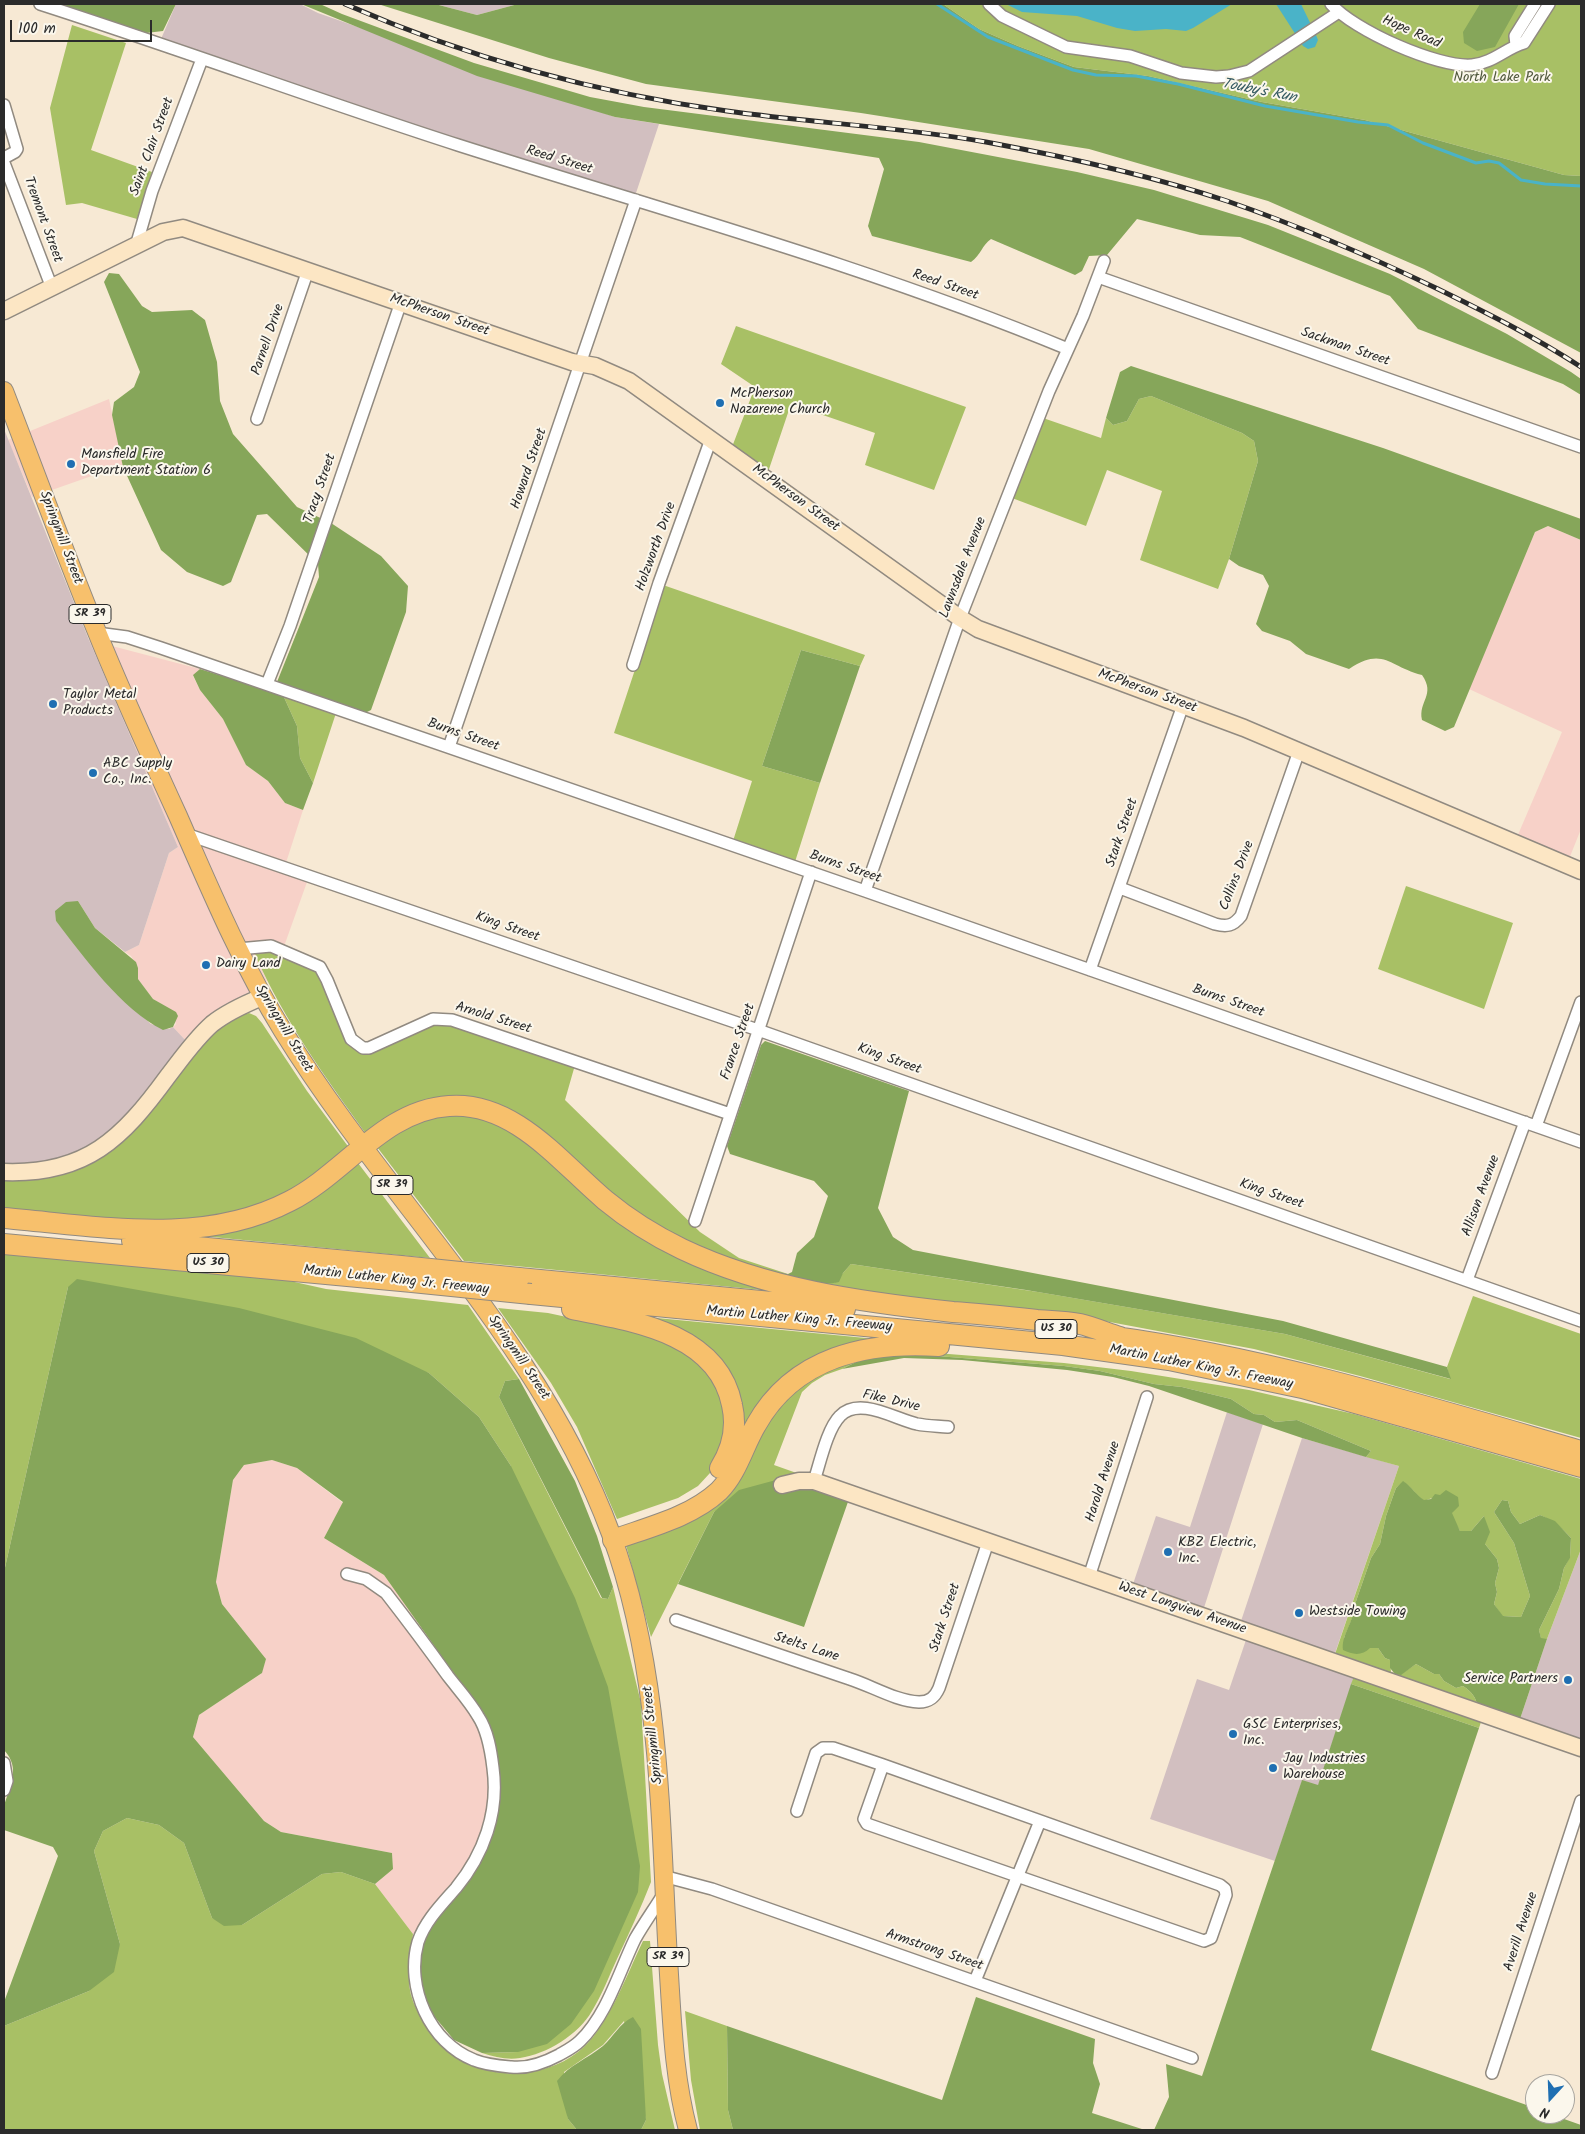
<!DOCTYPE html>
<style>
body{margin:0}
#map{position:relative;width:1585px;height:2134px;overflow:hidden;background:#f7e9d4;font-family:Kalam,sans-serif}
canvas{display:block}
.frame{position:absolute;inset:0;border:5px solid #2b2b2b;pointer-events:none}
.north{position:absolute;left:1525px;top:2074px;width:50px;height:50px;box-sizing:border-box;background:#fbf7ec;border:1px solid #a8a59f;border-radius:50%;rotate:200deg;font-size:14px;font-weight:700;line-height:20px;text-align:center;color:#2b2b2b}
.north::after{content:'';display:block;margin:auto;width:18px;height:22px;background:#1f6fb2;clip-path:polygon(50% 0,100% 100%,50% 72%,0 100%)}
.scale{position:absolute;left:10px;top:20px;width:142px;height:22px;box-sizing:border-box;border:2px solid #2b2b2b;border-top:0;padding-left:6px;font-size:15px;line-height:18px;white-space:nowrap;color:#2b2b2b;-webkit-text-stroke:4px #fbf7ec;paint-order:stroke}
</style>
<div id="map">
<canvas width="1585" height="2134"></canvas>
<div class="frame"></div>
<div class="north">N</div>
<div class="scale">100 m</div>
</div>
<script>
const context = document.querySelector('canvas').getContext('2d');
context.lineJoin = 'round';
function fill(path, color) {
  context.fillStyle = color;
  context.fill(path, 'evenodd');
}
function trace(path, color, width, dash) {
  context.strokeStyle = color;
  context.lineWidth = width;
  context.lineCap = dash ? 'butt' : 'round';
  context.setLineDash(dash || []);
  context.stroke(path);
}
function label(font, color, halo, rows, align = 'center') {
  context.font = font + ' Kalam,sans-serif';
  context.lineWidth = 4;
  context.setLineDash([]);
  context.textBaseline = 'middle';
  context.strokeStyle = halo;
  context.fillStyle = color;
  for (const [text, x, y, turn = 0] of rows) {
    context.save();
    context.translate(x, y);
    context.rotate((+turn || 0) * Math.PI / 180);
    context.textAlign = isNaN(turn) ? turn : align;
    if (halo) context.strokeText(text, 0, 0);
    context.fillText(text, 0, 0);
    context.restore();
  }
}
fill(new Path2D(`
 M109 399 123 465 32 497 8 440Z
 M1548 526 1581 540V829L1569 859 1517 837 1562 732 1469 689 1535 532Z
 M89 640 200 669 193 676 200 690 223 719 246 765 268 781 285 803 303 810 283 872 307 882 282 952 255 955 267 981 238 999 188 1043 173 1027 176 1024 170 1010 153 999 138 979V968L131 956 125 952 139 945 169 853 178 847Z
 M272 1460 297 1468 343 1503 324 1538 384 1575 481 1712 498 1771 474 1870 432 1926 413 1934 375 1884 393 1869 392 1853 281 1832 264 1821 193 1737 199 1715 261 1674 266 1659 222 1604 216 1582 233 1480 244 1465Z`), '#f7d1c8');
fill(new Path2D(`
 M176 4H300L318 13 615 117 659 124 635 196 158 46Z
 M435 4H518L477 15Z
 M4 429 89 640 178 847 169 853 139 945 125 952 95 928 78 901 56 921 122 998 151 1024 169 1029 173 1027 188 1043 132 1114 102 1140 71 1155 37 1165 4 1166Z
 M1227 1412 1263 1424 1202 1614 1131 1590 1156 1516 1190 1527Z
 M1302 1438 1399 1466 1331 1665 1355 1674 1318 1786 1302 1781 1275 1861 1150 1819 1197 1679 1229 1690 1249 1631 1239 1627Z
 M1581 1549V1743L1519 1722 1547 1639Z`), '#d2bfc0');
fill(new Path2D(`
 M943 4H1581V176L1564 175 1365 120 1262 102 1148 76 1074 67 1018 46 979 29Z
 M72 25 126 43 91 150 152 172 137 219 82 203 66 205 50 108Z
 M736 326 966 407 934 490 865 465 875 433 791 404 768 472 732 447 755 387 721 364Z
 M1151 396 1242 433 1254 441 1258 461 1229 559 1218 589 1140 560 1162 491 1107 470 1086 526 1012 498 1043 418 1101 438 1106 418 1113 425 1127 421 1139 399Z
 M663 585 865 655 860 666 801 650 762 766 820 783 794 865 733 841 752 781 614 733Z
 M283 695 336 713 313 783 300 758 297 726Z
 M1406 886 1513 923 1484 1009 1378 969Z
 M264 949 320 970 358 1051 433 1024H453L575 1065 565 1100 700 1232 739 1258 788 1274V1278L743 1267 659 1230 481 1101 366 1134C323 1074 286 1023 255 955L259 950Z
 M249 1013 256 1016 262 1023 307 1091 350 1149 314 1180 248 1211 177 1223 4 1212V1179L124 1140C135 1129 146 1118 155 1106 177 1076 210 1020 249 1013Z
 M463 1112 512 1127 608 1209 783 1292 464 1261 377 1147 410 1123Z
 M358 1163 430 1258 202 1236Z
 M4 1253 290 1281 326 1289 468 1305 519 1379 505 1381 499 1397 601 1598 608 1599 613 1587 641 1703 651 1882C641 1908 629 1933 617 1959 609 1976 602 1995 592 2011 578 2035 547 2054 520 2058 507 2060 495 2057 482 2053L518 2052 511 1466 479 1417 429 1373 68 1287 4 1572Z
 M851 1264 1038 1292 1285 1334 1450 1379 1447 1367 1473 1296 1581 1334V1438L1360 1376 1254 1349 1083 1317 950 1304 811 1283H834Z
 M498 1308 548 1313 660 1337 707 1364 728 1409 719 1458 710 1473 698 1486 678 1498 617 1519 577 1427 551 1383Z
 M636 1316 876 1339 826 1354 740 1444 735 1388Z
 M923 1352 1064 1363 1131 1371 1249 1390 1354 1414 1581 1479V1549L1547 1639H1541L1539 1630 1559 1589 1564 1568 1570 1557 1571 1538C1561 1527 1554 1521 1540 1515L1520 1524 1511 1512 1508 1501 1502 1500 1494 1512 1514 1543 1530 1596 1521 1617 1502 1616 1494 1604 1497 1592 1495 1583 1499 1568 1497 1559 1485 1544 1484 1516 1471 1531H1460L1440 1495 1424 1501C1416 1495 1412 1487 1403 1482L1396 1488 1392 1499 1386 1516 1380 1544 1371 1558 1354 1607V1614L1344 1638 1370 1648H1378L1385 1658 1390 1660 1391 1672 1401 1674 1416 1664 1434 1674H1439L1444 1681 1456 1688 1463 1686C1472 1692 1476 1697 1478 1708L1334 1657 1399 1466 1366 1457 1371 1451 1297 1420 1275 1422 1264 1415 1254 1414 1231 1399 1182 1387 1154 1384 1100 1371 1064 1366 924 1355 856 1362 842 1369 825 1375 812 1383 802 1392 774 1465 805 1476 776 1480 714 1512 651 1637 626 1545 691 1518 784 1396 833 1364Z
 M1355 1674 1482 1719 1479 1728 1351 1684Z
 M127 1818 159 1825 184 1843 212 1918 242 1925 322 1874 341 1872 375 1884 413 1934C411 1954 406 1975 411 1995 417 2016 429 2030 446 2043 454 2050 463 2060 473 2065 505 2080 550 2074 578 2052 607 2030 627 1974 643 1941H650L658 2045 662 2074 675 2130H641L646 2120 624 2021 603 2045 564 2072 568 2119 577 2130H4V2026L89 1991 120 1944 94 1851 103 1831Z
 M685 2011 727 2026 728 2110 733 2130H700L691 2080Z`), '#a8c065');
fill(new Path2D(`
 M54 4H176L163 31 146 33 54 6Z
 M301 4H320L342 14 474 63 590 97 644 107 919 142 1077 172 1154 190 1268 225 1390 274 1507 334 1571 372 1581 379V395L1563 384 1418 329 1390 296 1240 237 1200 235 1137 219 1107 255 1089 256 1082 271 1075 275 991 239C982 245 981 255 971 262L872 236 868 226 884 169 879 158 615 117 477 76Z
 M378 4H435L477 15 518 4H943L979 29 1018 46 1074 67 1148 76 1262 102 1365 120 1564 175 1581 176V353L1424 269 1268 201 1089 149 861 113 646 84 549 58Z
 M1480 4H1519L1495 47 1477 51 1464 43 1463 32Z
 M109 273 119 274 142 306 152 312 192 310 205 320 217 362 220 401 233 434 297 507 331 523 381 556 408 586 406 612 371 710 365 713 277 682 319 577 318 564 267 514 257 515 231 582 223 586 187 572 161 550 123 467 112 415 114 402 134 387 140 372 104 282Z
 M1131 366 1383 448 1581 519V540L1548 526 1535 532 1454 727 1445 731 1422 720C1418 701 1436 695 1422 675 1389 667 1384 646 1349 669L1306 654 1290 641 1262 631 1256 624 1269 586 1263 575 1239 566 1229 559 1258 461 1254 441 1242 433 1151 396 1139 399 1127 421 1113 425 1106 418 1120 372Z
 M801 650 860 666 820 783 762 766Z
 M200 669 283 695 297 726 300 758 313 783 303 810 285 803 268 781 246 765 223 719 200 690 193 675Z
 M78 901 95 928 136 962 138 968V979L153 999 176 1012 178 1016 173 1027 163 1030C121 1009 84 957 56 921L55 911 66 902Z
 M765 1041 909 1091 878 1208 893 1237 913 1250 1283 1321 1447 1367 1451 1379 1285 1334 1026 1290 851 1264 843 1273 839 1282C823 1286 804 1282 788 1278V1274L792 1272 797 1253 814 1237 828 1196 814 1181 730 1154 727 1146 761 1045Z
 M77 1279 239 1308 356 1338 429 1373 479 1417 511 1466 575 1598 608 1687 640 1866 638 1892 594 1991 571 2024 547 2044 518 2052 482 2053 454 2040 428 2009 420 1979 422 1947 432 1926 474 1870 498 1809 481 1712 384 1575 324 1538 343 1502 297 1468 272 1460 244 1465 233 1480 216 1582 222 1604 266 1659 262 1673 199 1715 193 1737 264 1821 281 1832 392 1853 393 1869 375 1884 341 1872 322 1874 242 1925 224 1926 212 1918 184 1843 159 1825 127 1818 103 1831 94 1851 120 1944 114 1972 89 1991 4 2026V2002L58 1856 53 1847 4 1830C4 1822 2 1813 4 1806 10 1786 21 1768 4 1750V1572L68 1287Z
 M889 1355H924L1064 1366 1100 1371 1154 1384 1182 1387 1231 1399 1254 1414 1264 1415 1275 1422 1297 1420 1371 1451 1366 1457 1302 1438 1149 1386 1113 1377 1067 1370 962 1360 904 1358 842 1369 856 1362Z
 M519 1379 575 1481 597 1536 613 1587 608 1599 602 1598 499 1397 505 1381Z
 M776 1480 774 1486 778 1492H785L804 1485 849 1499 804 1627 678 1584 714 1512 739 1490Z
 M1403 1481C1412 1487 1416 1495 1424 1500L1431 1499 1435 1494 1440 1495 1446 1490 1458 1497 1459 1506 1452 1513 1460 1531H1471L1484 1516 1490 1532 1485 1544 1497 1559 1499 1568 1495 1583 1497 1592 1494 1604 1503 1616 1521 1617 1530 1596 1514 1543 1494 1512 1502 1500 1508 1501 1511 1512 1520 1524 1540 1515 1555 1521 1571 1538 1570 1558 1564 1568 1559 1589 1539 1630 1541 1638 1547 1639 1519 1722 1478 1708C1476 1697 1472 1692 1463 1686L1456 1688 1444 1681 1439 1674H1434L1416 1664 1401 1675 1395 1674 1390 1668V1660L1385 1658 1378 1648H1370C1362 1656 1353 1655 1343 1650 1341 1635 1354 1622 1354 1607L1371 1558 1380 1544 1386 1516 1392 1499 1396 1488Z
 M1351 1684 1479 1728 1371 2050 1535 2108V2114H1550L1581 2125V2130H1154L1169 2097 1166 2064 1202 2076 1302 1780 1318 1785Z
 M976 1997 1095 2039 1093 2063 1100 2084 1092 2113 1145 2130H733L728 2110 727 2026 942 2100Z
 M633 2017 641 2029 646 2120 641 2130H577L568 2119 557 2081C569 2065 587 2059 603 2046 614 2036 619 2024 633 2017Z`), '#86a65a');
fill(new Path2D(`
 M1006 4H1232L1193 28 1186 31 1166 29 1135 31 1117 28 1077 16 1022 12Z
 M1276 4H1301L1316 35 1318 40 1315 47 1308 49 1303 46Z`), '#4ab3c8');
trace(new Path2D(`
 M937 4 988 37 1073 70 1096 75 1136 76 1178 84 1265 106 1358 122 1388 125 1423 143 1476 163 1489 161 1499 163 1521 180 1545 184 1581 186`), '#4ab3c8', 3);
const street = new Path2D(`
 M40 4C180 49 318 100 458 145 662 210 870 267 1068 349
 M989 4 1002 16 1066 47 1130 56 1181 73 1216 77 1229 76 1249 71 1339 12
 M1331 4C1353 30 1438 68 1472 65 1493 63 1506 48 1524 43L1549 4
 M1516 45 1515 36 1535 4
 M4 105 17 149 15 152 4 158
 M4 163 52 288
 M136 246 152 191 202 59
 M1098 277 1581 447
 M257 419 308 270
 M97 633 127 637 161 648 865 891 1581 1142
 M633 665 659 583 711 439
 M267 684 290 626 401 302
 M449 747 636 200
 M186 834 758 1030 1581 1321
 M1120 888 1215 924C1227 927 1233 926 1241 916L1299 751
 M865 891 960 618 1049 391 1083 316 1104 261
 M238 949 271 946 320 967 327 980 351 1039 363 1048H369L433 1019 452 1020 730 1114
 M1090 970 1183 705
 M1536 1126 1581 1002
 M695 1221 811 872
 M1467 1280 1525 1122
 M814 1481C820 1463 827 1429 840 1416 859 1396 895 1419 917 1424 927 1426 938 1426 948 1427
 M347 1574 366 1579 386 1593C407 1620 428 1648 448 1676 458 1689 470 1702 478 1716 488 1731 491 1751 493 1768 499 1812 484 1854 456 1888 442 1904 425 1921 418 1942 405 1987 430 2043 474 2060 486 2065 499 2066 511 2067 528 2069 544 2063 559 2055 566 2051 574 2047 580 2041 607 2015 619 1972 635 1939 644 1923 655 1908 664 1893
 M1089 1577 1147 1397
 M676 1620C734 1640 792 1659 850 1679 872 1686 896 1701 919 1702 930 1702 935 1697 939 1688L988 1542
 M4 1763 7 1781 4 1790
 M797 1811 816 1753 823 1748H833L883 1765 1220 1885 1225 1889 1226 1895 1211 1938 1204 1941 867 1824 864 1819 883 1765
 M663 1876 712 1889 1192 2058
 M975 1981 1040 1821
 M1492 2073 1581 1801`);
const secondary = new Path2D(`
 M4 311 163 232 183 228 572 362 595 366 629 381 960 618 978 629 1244 728 1581 871
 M4 1172C86 1175 122 1139 168 1076 182 1058 195 1039 212 1024 227 1012 245 1004 262 997
 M782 1485 799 1481H814L1581 1748`);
const primary = new Path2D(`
 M4 391C35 471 64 552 97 632 122 694 150 755 178 816 210 889 241 963 283 1031 388 1201 541 1343 611 1534 661 1670 660 1817 668 1959 672 2017 673 2074 688 2130`);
const highway = new Path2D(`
 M4 1218C98 1226 202 1247 290 1201 345 1173 384 1110 449 1106 514 1101 560 1162 605 1200 628 1219 655 1236 682 1249 766 1289 861 1302 953 1312 981 1314 1009 1317 1037 1320 1051 1321 1066 1321 1080 1324 1093 1327 1107 1333 1120 1337
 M132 1241 401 1266
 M4 1244 412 1282
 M519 1278 845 1309
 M531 1294 1063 1345 1169 1360 1302 1388 1581 1467
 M572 1309C633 1321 718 1333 732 1405 737 1427 732 1449 720 1468
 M1108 1336C1270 1358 1425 1406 1581 1451
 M613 1540C649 1527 691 1517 719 1491 737 1473 743 1447 756 1425 794 1357 867 1341 939 1346`);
trace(street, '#918a80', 14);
trace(secondary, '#918a80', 19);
trace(primary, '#918a80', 20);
trace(highway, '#918a80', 22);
trace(street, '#fff', 11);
trace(secondary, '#fce6c4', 16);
trace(primary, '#f7c06c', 18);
trace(highway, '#f7c06c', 20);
const rail = new Path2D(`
 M345 4C466 57 596 93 727 111 812 123 902 127 986 142 1067 157 1149 175 1227 201 1299 226 1369 256 1438 289 1487 313 1535 337 1581 367`);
trace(rail, '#2b2b2b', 5);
trace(rail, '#fbf7ec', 3, [9]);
const highwayBridge = new Path2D(`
 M401 1266 519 1278
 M412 1282 531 1294`);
trace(highwayBridge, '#918a80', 22, []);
trace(highwayBridge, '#f7c06c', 20);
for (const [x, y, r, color] of [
 [720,403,5,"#1f6fb2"],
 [71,464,5,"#1f6fb2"],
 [53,704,5,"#1f6fb2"],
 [93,773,5,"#1f6fb2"],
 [206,965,5,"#1f6fb2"],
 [1168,1552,5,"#1f6fb2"],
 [1299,1613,5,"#1f6fb2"],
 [1568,1680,5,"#1f6fb2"],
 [1233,1734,5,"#1f6fb2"],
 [1273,1768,5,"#1f6fb2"]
]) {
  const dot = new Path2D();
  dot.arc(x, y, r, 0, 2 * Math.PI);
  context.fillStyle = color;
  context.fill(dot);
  trace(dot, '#fbf7ec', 2);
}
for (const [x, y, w] of [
 [90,614,42],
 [392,1185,42],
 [208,1263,42],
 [1056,1329,42],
 [668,1957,42]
]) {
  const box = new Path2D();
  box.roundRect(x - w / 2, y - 9.5, w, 19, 4);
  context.fillStyle = '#fbf7ec';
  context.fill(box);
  trace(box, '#2b2b2b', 1);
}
label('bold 12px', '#2b2b2b', null, [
 ["SR 39",90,614],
 ["SR 39",392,1185],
 ["US 30",208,1263],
 ["US 30",1056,1329],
 ["SR 39",668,1957]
]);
label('14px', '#2b2b2b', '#fbf7ec', [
 ["Hope Road",1411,33,24],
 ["Saint Clair Street",153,147,-70],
 ["Reed Street",559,161,17],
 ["Tremont Street",42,220,70],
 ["Reed Street",945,286,19],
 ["McPherson Street",439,316,19],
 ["Parnell Drive",269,340,-71],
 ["Sackman Street",1345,348,19],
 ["Howard Street",530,469,-71],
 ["Tracy Street",321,489,-71],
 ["McPherson Street",795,499,36],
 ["Springmill Street",60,538,69],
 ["Holzworth Drive",657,547,-70],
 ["Lawnsdale Avenue",964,568,-69],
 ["McPherson Street",1147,692,20],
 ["Burns Street",463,736,19],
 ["Stark Street",1123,833,-71],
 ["Burns Street",845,868,19],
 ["Collins Drive",1238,876,-69],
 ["King Street",507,928,19],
 ["Burns Street",1228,1002,19],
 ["Arnold Street",493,1019,17],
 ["Springmill Street",283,1029,59],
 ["France Street",739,1042,-71],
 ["King Street",889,1060,20],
 ["King Street",1271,1195,19],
 ["Allison Avenue",1482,1196,-70],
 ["Martin Luther King Jr. Freeway",396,1281,6],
 ["Martin Luther King Jr. Freeway",799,1320,5],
 ["Springmill Street",518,1358,56],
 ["Martin Luther King Jr. Freeway",1201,1368,11],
 ["Fike Drive",891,1402,13],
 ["Harold Avenue",1104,1482,-72],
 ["West Longview Avenue",1182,1609,19],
 ["Stark Street",946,1618,-72],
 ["Stelts Lane",806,1648,18],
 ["Springmill Street",654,1735,-96],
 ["Averill Avenue",1522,1932,-72],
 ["Armstrong Street",934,1951,19]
]);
label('14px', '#50583c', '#fbf7ec', [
 ["North Lake Park",1502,79]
]);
label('14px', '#2b2b2b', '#fbf7ec', [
 ["McPherson",730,395],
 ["Nazarene Church",730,411],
 ["Mansfield Fire",81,456],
 ["Department Station 6",81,472],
 ["Taylor Metal",63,696],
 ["Products",63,712],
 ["ABC Supply",103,765],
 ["Co., Inc.",103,781],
 ["Dairy Land",216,965],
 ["KBZ Electric,",1178,1544],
 ["Inc.",1178,1560],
 ["Westside Towing",1309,1613],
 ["Service Partners",1558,1680,"right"],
 ["GSC Enterprises,",1243,1726],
 ["Inc.",1243,1742],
 ["Jay Industries",1283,1760],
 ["Warehouse",1283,1776]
], 'left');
label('italic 15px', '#365b62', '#fbf7ec', [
 ["Touby's Run",1259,92,11]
]);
</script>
